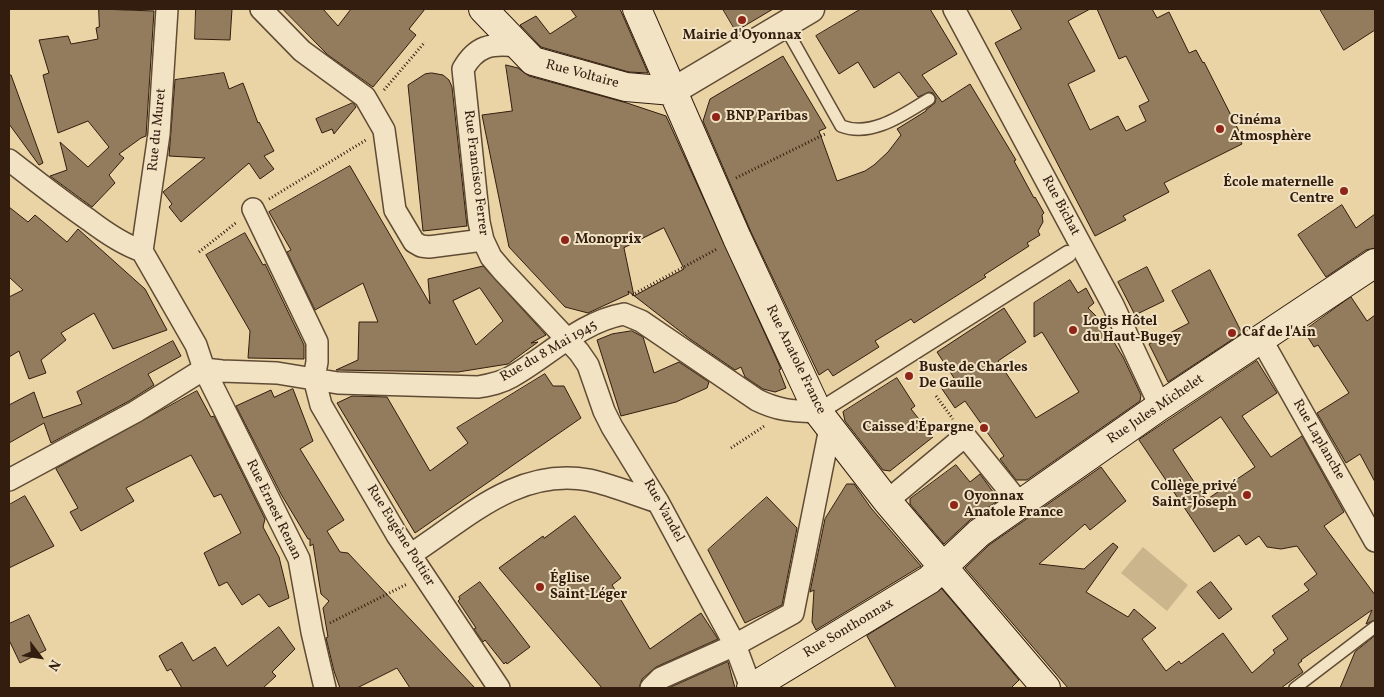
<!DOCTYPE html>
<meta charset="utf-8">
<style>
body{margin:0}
#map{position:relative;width:1384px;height:697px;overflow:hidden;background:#ead4a5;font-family:Vollkorn,serif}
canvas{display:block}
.frame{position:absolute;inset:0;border:10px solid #321d0f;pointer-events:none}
.north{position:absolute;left:15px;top:632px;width:50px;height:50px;-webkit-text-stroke:4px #f1e3c4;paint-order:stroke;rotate:121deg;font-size:14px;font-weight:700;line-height:20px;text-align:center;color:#321d0f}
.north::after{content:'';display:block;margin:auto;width:18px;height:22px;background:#321d0f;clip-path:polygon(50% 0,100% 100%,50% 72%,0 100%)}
</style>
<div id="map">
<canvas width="1384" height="697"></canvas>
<div class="frame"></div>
<div class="north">N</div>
</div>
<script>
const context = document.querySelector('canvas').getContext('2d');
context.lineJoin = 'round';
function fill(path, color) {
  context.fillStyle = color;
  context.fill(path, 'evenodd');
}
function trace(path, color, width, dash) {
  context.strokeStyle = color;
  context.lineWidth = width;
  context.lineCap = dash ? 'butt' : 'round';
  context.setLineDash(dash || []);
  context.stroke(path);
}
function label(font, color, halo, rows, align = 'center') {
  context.font = font + ' Vollkorn,serif';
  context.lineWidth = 4;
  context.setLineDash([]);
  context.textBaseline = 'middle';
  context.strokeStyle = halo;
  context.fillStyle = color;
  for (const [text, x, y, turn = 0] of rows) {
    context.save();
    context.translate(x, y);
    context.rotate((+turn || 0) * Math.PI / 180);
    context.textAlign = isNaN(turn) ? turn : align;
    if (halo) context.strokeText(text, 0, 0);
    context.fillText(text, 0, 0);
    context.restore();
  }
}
fill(new Path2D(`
 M1143 547 1188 585 1167 611 1121 573Z`), '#cbb58c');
const building = new Path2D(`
 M99 9 154 11 146 136 141 138 119 154 124 158 109 175 115 183 92 207 50 176 67 170 60 142 88 167 109 147 88 121 58 133 43 75 49 73 39 40 68 36 71 44 98 39 96 28 99 27Z
 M196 9H232L230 40 195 39Z
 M283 9H323L338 26 351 9H425L409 29 416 35 373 87 328 55Z
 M571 9H620L648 73 629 72 541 47 520 25 536 16 550 34 576 17Z
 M723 9H773L736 31Z
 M861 9H930L957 54 922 75 942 102 970 84 1016 160 1014 161 1034 198 1035 197 1044 213 1042 215 1043 222 1038 231 1040 235 1027 243 1029 246 984 275 986 277 914 323 911 319 875 341 879 347 833 376 828 369 819 375 751 232 703 121 710 99 783 56 826 128 819 131 837 181 865 171 874 165 888 152 901 135 897 129 926 111V110L935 103 936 98 933 93 929 92 918 97 899 72 874 88 858 62 839 74 816 36Z
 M1011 9H1090L1068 21 1095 71 1068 84 1090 130 1118 116 1126 131 1146 121 1139 106 1149 101 1126 56 1119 59 1097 9H1152L1157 18 1169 12 1189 53 1196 50 1203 63 1204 62 1240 133 1237 134 1242 144 1164 183 1169 192 1123 216 1126 220 1095 236 995 43 1021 29Z
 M1320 9H1375V30L1344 50Z
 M506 65 518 68 529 76 627 103 666 116 781 369 779 370 786 388 775 392 763 389 745 377 741 367 735 370 690 339 628 291 629 294 588 313 565 307 509 247 482 115 512 111ZM664 228 684 269 634 296 624 248Z
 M224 73 229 89 243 83 258 123 259 122 274 151 264 156 274 169 260 179 249 163 181 222 169 207 172 204 163 192 205 158 169 156 175 80Z
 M432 73 443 75 449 80 452 87 467 226 423 231 408 85 425 74Z
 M9 75H11L43 163 39 165 9 124Z
 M353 103 356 107 334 134 332 129 322 133 316 119Z
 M350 166 430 304 428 279 483 266 546 335 531 343 538 342 508 364 458 372 336 370 358 360 359 322H378L363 283 315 310 287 252 291 250 269 212ZM480 288 503 321 476 345 453 301Z
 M1342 205 1356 228 1375 214V248L1366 250 1326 277 1298 235Z
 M9 207 28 222 35 215 67 242 78 229 145 289 167 330 113 349 94 313 61 333 66 340 41 360 46 373 29 379 19 351 9 357V297L23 290 9 277Z
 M245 233 263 265 265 264 304 345V359L248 358 250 331 206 255Z
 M1147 267 1164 301 1135 315 1118 282Z
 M1210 270 1242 333 1168 382 1149 344 1189 323 1172 291Z
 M1070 280 1078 293 1086 288 1094 303 1088 308 1101 321 1123 357 1141 395 1140 401 1027 480H1016L1000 459 1004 456 965 401 955 408 940 386 954 378 937 352 1004 308 1026 342 998 361 1036 418 1079 392 1042 332 1034 337V303Z
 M1351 297 1367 321 1375 315V482L1360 454 1346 463 1317 413 1349 393 1318 345 1314 347 1304 331Z
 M632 331 643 337 654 373 679 362 709 382 707 388 676 402 621 416 597 340 612 334Z
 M173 341 181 356 148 374 154 385 129 401 51 443 44 423 9 443V405L34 392 43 418 82 404 77 392Z
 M1257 361 1277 393 1242 416 1271 457 1302 436 1344 512 1324 526 1375 595V620L1366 624 1372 610 1301 660 1302 661 1298 664 1303 672 1281 688H1068L965 568 989 545 1101 467 1126 501 1090 530 1085 524 1039 564 1084 569 1113 543 1118 547 1086 592 1128 617 1134 609 1156 628 1142 639 1166 671 1179 661 1181 664 1223 633 1252 673 1275 653 1273 650 1288 639 1272 616 1309 590 1304 584 1317 574 1297 546 1281 549 1267 547 1259 536 1246 545 1239 535 1214 552 1139 440ZM1221 417 1255 467 1206 500 1173 450Z
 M545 374 553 386H564L581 418 415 533 337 403 352 396 387 397 430 471 468 443 457 428Z
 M897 378 915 406 911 409 933 437 890 471 883 470 845 421 843 412Z
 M293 389 313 441 300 449 344 520 327 531 340 552 348 553 475 688H410L397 668 357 688H340L334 671 326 638 328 637 323 608 329 601 321 594 313 544 310 546V539H308L281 494 236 406 271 390 274 397Z
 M197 391 211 417 214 416 265 519 263 527 279 557 289 598 269 607 259 594 242 605 227 582 219 586 204 553 241 533 221 494 214 497 191 455 126 488 134 501 81 531 70 512 78 508 56 469Z
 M956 465 970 482 980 474 999 500 970 520 944 544 910 504V499Z
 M847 484H854L871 508 921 566 816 630 812 622 814 590 810 592 825 519Z
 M25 496 54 546 9 568V505Z
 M767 497 797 528 782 605 745 623 708 550Z
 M575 516 621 578 612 585 650 649 701 613 718 639 656 667 642 679 639 688H602L499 568 543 536 544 538Z
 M480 582 530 647 507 664 506 662 504 664 485 640 483 642 474 629 476 628 458 601 460 599 459 597Z
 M1211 582 1232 609 1219 619 1197 592Z
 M942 589 1019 680 1011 688H896L867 636Z
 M29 615 46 650 20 663 9 640V624Z
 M279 627 295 649 272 672 276 676 263 688H182L171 669 167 671 159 656 182 642 193 661 215 647 227 666Z
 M1375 636V688H1340L1355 652Z
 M728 662 735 688H669Z`);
fill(building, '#927c5d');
trace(building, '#321d0f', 1);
const service = new Path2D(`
 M784 25 841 126C872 138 904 114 929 99
 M1295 688 1375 627`);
const pedestrian = new Path2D(`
 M818 412 1068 254`);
const minor = new Path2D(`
 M261 9 302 51 365 97 384 130 395 210 414 242 421 246 429 247 483 240
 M954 9 1113 305 1160 406
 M516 46C491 43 476 46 463 69L479 222 483 240 491 257 502 270 579 352 588 365 604 411 612 427 658 502 735 645 751 688
 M9 160C35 180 61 201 89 220 106 233 122 244 142 251
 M253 209 317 342V362L314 378 321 405 397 535 499 688
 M142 251 196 345 204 369 299 559 312 632 325 688
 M142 251 159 134 167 9
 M1261 339 1375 541
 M204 369 222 371 277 373 338 383 478 387C489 385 501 383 511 377 549 356 580 322 624 314L641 321 757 400C779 411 794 411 818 412
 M9 480 135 412 204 369
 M887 501 965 436 1020 504
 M410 555C466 519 517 467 589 480 612 485 636 495 658 502
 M651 688 661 678 735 645 793 613 830 428`);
const tertiary = new Path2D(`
 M673 91 811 9`);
const secondary = new Path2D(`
 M483 9 533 61 626 87 673 91
 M637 9 737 238 818 412 887 501 1046 688
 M751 688 929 580 979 533 1160 406 1375 263`);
trace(service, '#604b34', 14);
trace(pedestrian, '#604b34', 19);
trace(minor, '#604b34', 24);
trace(tertiary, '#604b34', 29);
trace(secondary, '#321d0f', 30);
trace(new Path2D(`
 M384 90 425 42
 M736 178 827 133
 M269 199 366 140
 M199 252 237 222
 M632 295 717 249
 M936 396 953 419
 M731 448 766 425
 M330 623 407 584`), '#321d0f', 3, [1, 2.5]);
trace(service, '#f1e3c4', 11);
trace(pedestrian, '#f1e3c4', 16);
trace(minor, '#f1e3c4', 21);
trace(tertiary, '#f1e3c4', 26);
trace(secondary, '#f1e3c4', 28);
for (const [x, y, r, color] of [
 [742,20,5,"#8f2418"],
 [716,117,5,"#8f2418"],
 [1220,129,5,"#8f2418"],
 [1344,191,5,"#8f2418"],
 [565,240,5,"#8f2418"],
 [1073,330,5,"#8f2418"],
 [1232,333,5,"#8f2418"],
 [909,376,5,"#8f2418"],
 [984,428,5,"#8f2418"],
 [1247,495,5,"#8f2418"],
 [954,505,5,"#8f2418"],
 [540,587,5,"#8f2418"]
]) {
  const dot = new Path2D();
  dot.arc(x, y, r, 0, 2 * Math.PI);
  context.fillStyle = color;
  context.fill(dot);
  trace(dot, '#f1e3c4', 2);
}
label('bold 14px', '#321d0f', '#f1e3c4', [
 ["Mairie d'Oyonnax",742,36,"center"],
 ["BNP Paribas",726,117],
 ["Cinéma",1230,121],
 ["Atmosphère",1230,137],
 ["École maternelle",1334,183,"right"],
 ["Centre",1334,199,"right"],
 ["Monoprix",575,240],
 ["Logis Hôtel",1083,322],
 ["du Haut-Bugey",1083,338],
 ["Caf de l'Ain",1242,333],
 ["Buste de Charles",919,368],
 ["De Gaulle",919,384],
 ["Caisse d'Épargne",974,428,"right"],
 ["Collège privé",1237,487,"right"],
 ["Saint-Joseph",1237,503,"right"],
 ["Oyonnax",964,497],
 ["Anatole France",964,513],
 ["Église",550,579],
 ["Saint-Léger",550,595]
], 'left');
label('14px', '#321d0f', '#f1e3c4', [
 ["Rue Voltaire",582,75,15],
 ["Rue du Muret",158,130,-84],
 ["Rue Francisco Ferrer",475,173,83],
 ["Rue Bichat",1060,206,62],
 ["Rue du 8 Mai 1945",549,352,-30],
 ["Rue Anatole France",795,360,64],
 ["Rue Jules Michelet",1156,410,-34],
 ["Rue Laplanche",1318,440,60],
 ["Rue Ernest Renan",273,510,64],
 ["Rue Vandel",663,511,61],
 ["Rue Eugène Pottier",400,536,58],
 ["Rue Sonthonnax",849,629,-31]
]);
</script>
